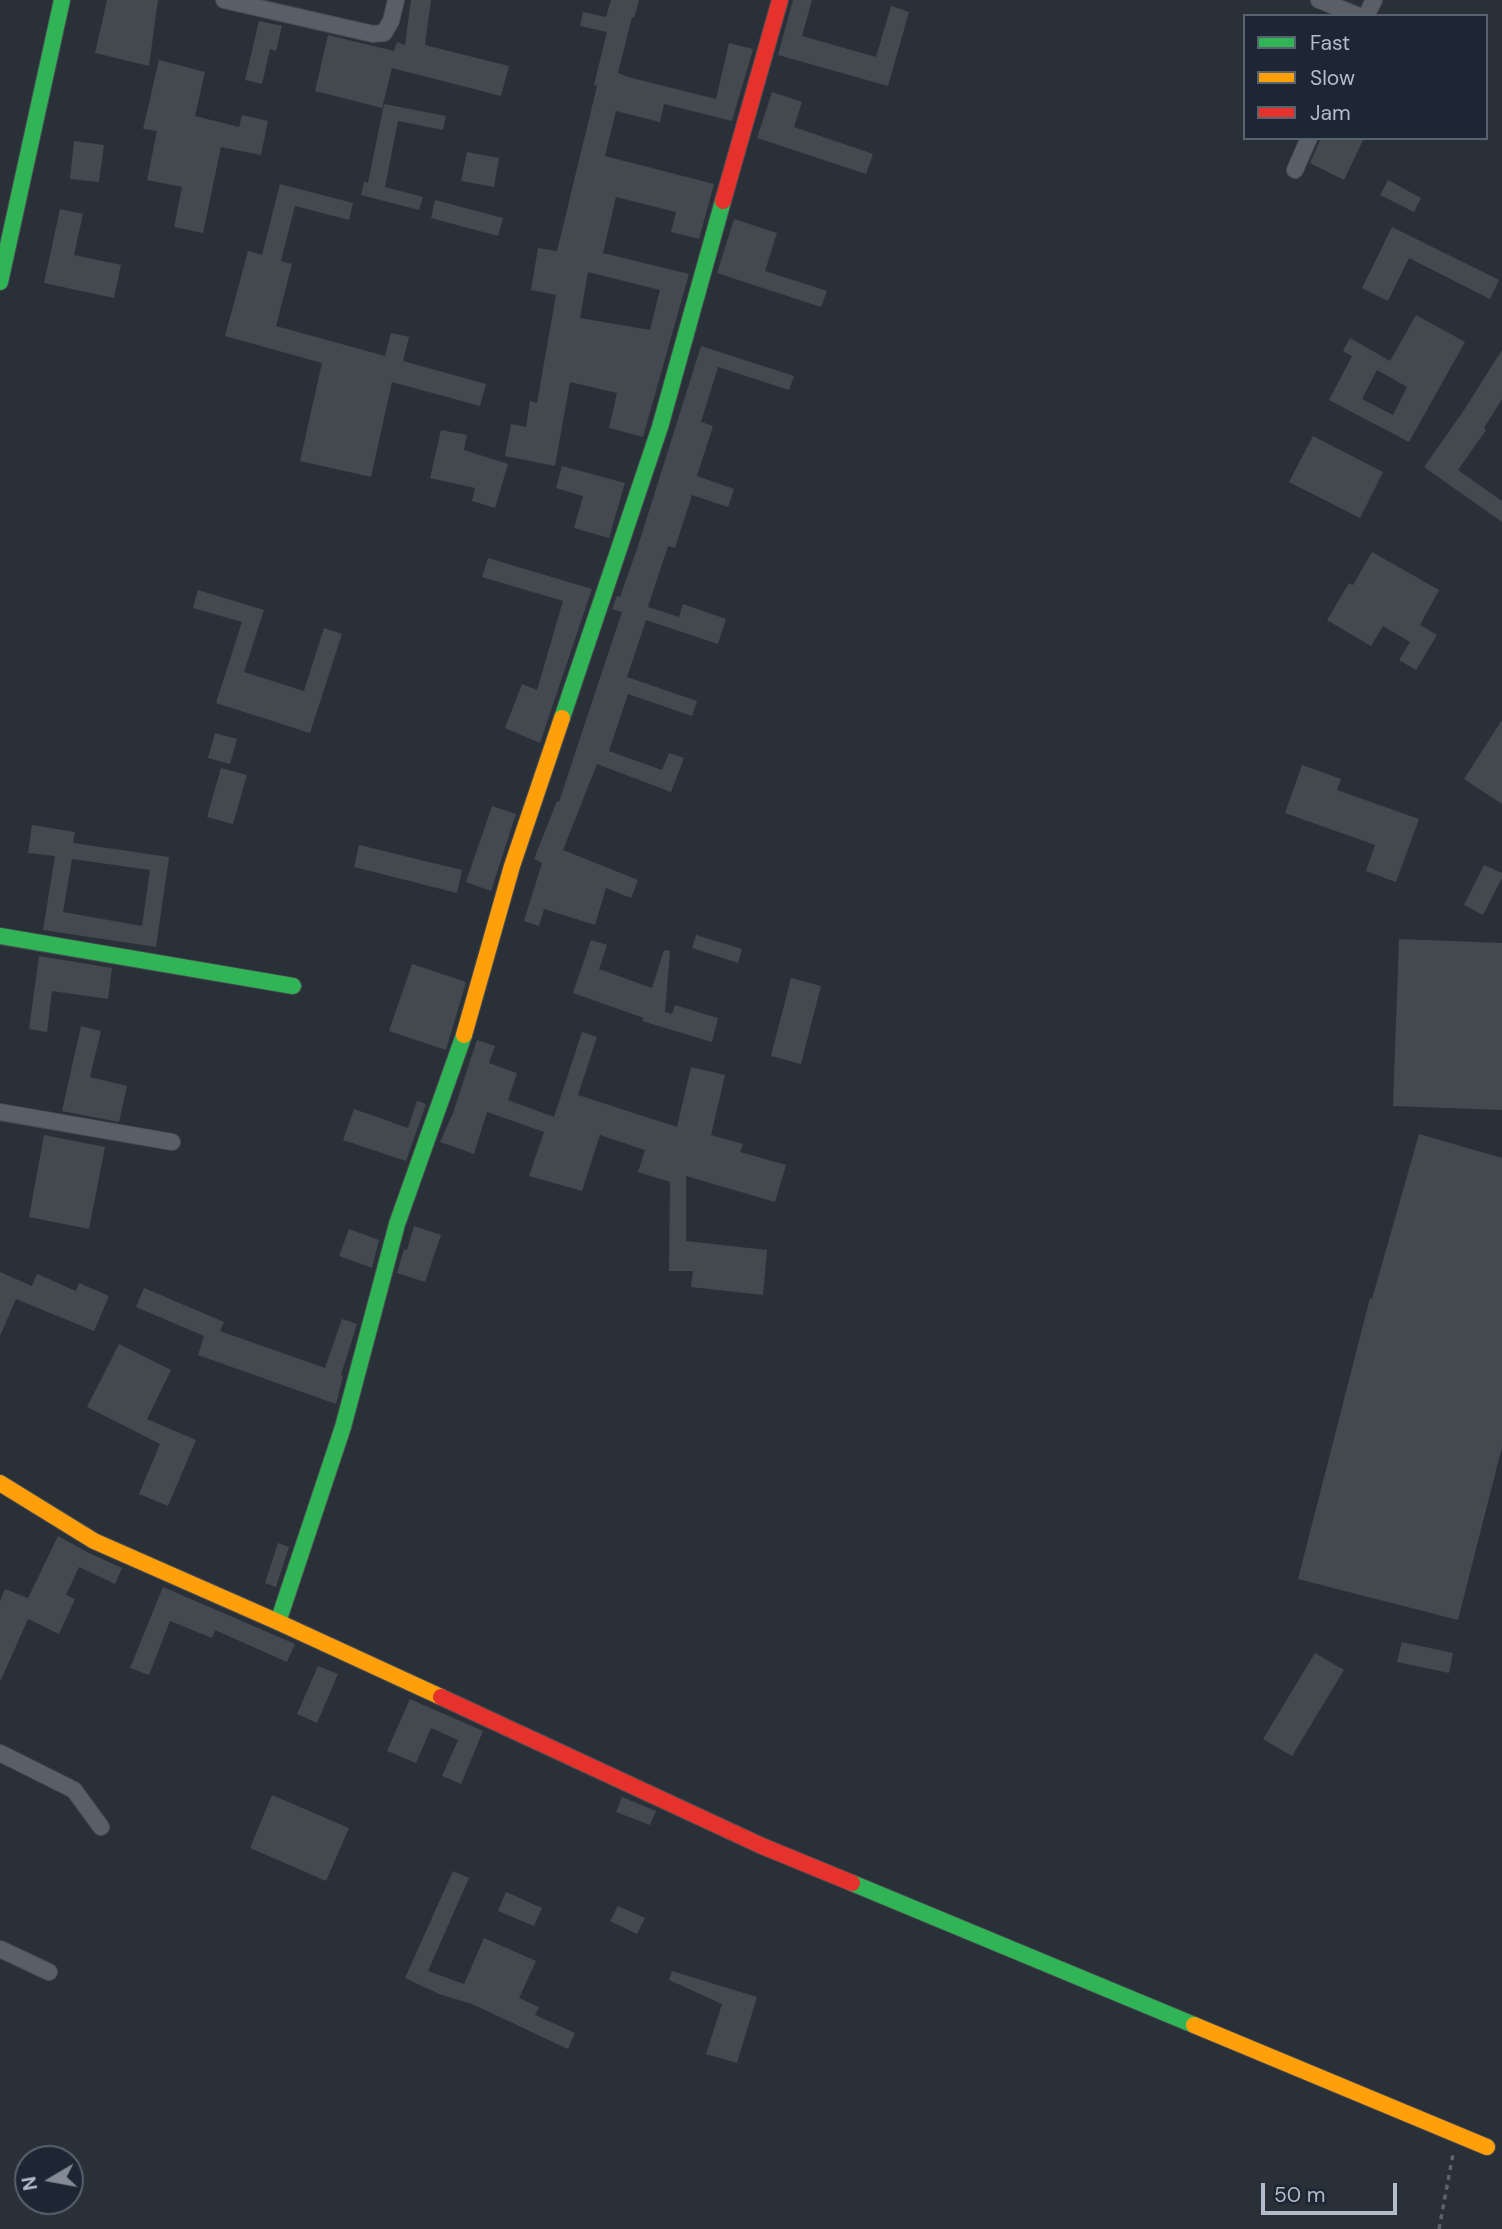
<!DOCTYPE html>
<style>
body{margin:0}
#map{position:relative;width:1502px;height:2229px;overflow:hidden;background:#2a3038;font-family:"DM Sans",sans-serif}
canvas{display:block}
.legend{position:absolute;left:1243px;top:14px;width:245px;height:126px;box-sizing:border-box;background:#1d2633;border:2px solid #59626f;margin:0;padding:9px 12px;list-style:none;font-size:21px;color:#b4bcc9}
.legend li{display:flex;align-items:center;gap:14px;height:35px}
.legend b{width:35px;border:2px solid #59626f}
.north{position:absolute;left:14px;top:2145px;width:70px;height:70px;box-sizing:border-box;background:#1d2633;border:2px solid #59626f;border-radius:50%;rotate:260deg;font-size:19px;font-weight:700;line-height:28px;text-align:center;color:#b4bcc9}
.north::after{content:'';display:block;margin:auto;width:24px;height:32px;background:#848b96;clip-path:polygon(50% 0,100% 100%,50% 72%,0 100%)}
.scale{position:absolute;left:1261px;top:2183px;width:136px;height:32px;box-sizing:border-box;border:4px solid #b4bcc9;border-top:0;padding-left:9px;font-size:21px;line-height:24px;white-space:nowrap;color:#b4bcc9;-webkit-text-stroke:5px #1d2633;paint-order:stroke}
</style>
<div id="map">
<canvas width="1502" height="2229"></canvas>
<ul class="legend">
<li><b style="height:9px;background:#30b455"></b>Fast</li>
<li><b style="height:9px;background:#ff9f0a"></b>Slow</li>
<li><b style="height:9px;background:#e5322d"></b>Jam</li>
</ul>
<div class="north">N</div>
<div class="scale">50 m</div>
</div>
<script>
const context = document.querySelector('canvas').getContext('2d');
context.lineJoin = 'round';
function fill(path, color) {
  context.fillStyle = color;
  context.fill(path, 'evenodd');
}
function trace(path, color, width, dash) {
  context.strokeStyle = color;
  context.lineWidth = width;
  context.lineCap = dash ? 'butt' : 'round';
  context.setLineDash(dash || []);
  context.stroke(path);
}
fill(new Path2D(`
 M107 0H158L149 66 95 53Z
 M411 0H431L425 45 509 66 501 96 392 68 382 108 315 91 328 35 394 51 397 42 405 45Z
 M611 0H639L634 18 632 17 618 73 628 77 716 99 729 43 753 49 732 121 664 104 660 122 616 111 605 156 714 184 699 239 671 232 676 212 616 197 603 253 689 274 643 437 609 428 617 393 570 382 555 466 505 456 511 424 526 427 530 401 537 403 556 295 531 290 538 248 557 251 597 86 594 85 607 32 580 26 583 12 606 17ZM588 272 660 290 650 330 580 318Z
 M793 0H812L802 36 876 57 891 6 909 12 888 86 778 55Z
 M259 21 282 26 276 51 270 49 262 84 245 80Z
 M159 60 205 72 195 116 239 127 242 115 268 121 261 155 221 147 203 233 174 227 182 187 147 180 157 131 143 129Z
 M772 92 802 102 794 127 873 154 866 174 757 138Z
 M384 104 446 116 443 130 398 121 385 187 423 197 419 210 361 195 364 182 368 183Z
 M1321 138H1364L1344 180 1310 163Z
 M74 141 104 145 99 182 70 179Z
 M467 152 499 158 494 187 461 181Z
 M1388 180 1421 198 1414 212 1380 195Z
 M280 184 353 203 349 220 295 206 281 261 292 264 276 326 385 356 391 333 409 337 403 361 486 384 480 406 392 382 371 477 300 461 322 363 225 336 248 251 262 255Z
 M435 200 503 218 498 236 431 218Z
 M60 209 83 214 74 255 121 265 114 298 44 283Z
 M734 219 777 233 765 271 827 291 821 307 717 273Z
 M1392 227 1499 280 1490 299 1409 258 1388 301 1362 288Z
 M1416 315 1465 342 1409 442 1329 400 1352 356 1343 351 1350 338 1390 361ZM1377 370 1407 387 1393 415 1362 399Z
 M701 346 794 376 789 390 718 367 701 422 713 426 697 476 734 489 728 507 692 495 675 548 668 546 648 607 679 617 683 604 726 619 718 644 646 620 627 677 697 701 692 716 628 694 609 751 662 770 669 753 684 758 671 792 597 764 563 850 638 880 631 898 606 888 595 925 544 909 539 926 524 921 542 863 534 859 557 801 559 802 598 684 622 612 612 609 617 596 620 597 638 546Z
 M1502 350V399L1484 428 1486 430 1458 470 1502 501V522L1424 467 1462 413Z
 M441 430 467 435 464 450 508 464 495 508 472 501 475 488 430 478Z
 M1313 436 1383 472 1360 518 1289 482Z
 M562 466 625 483 609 538 574 528 583 496 556 488Z
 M1372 552 1439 590 1420 625 1437 635 1416 670 1399 660 1410 642 1383 626 1371 646 1327 620 1349 583 1353 585Z
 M488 558 592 589 540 743 505 728 522 684 537 690 563 601 482 577Z
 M198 590 264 610 244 672 304 691 324 628 342 634 310 733 216 703 242 622 193 608Z
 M1502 720V804L1464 779Z
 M215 733 237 739 230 764 208 758Z
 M1302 765 1341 779 1337 790 1419 819 1396 882 1366 871 1375 845 1285 813Z
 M221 768 247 775 233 824 207 817Z
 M492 806 516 814 491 891 466 882Z
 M32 825 75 832 73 843 169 857 156 947 43 930 55 856 28 853ZM72 859 150 870 142 926 63 912Z
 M359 845 462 870 457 893 354 867Z
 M1484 865 1502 873V878L1483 915 1464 905Z
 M696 935 742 949 738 963 692 948Z
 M1399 939 1502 943V1110L1393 1106Z
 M591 940 607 945 599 969 652 988 664 950 670 951 665 1012 672 1014 675 1005 718 1018 712 1042 642 1021 644 1018 573 993Z
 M39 956 112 968 108 999 52 991 47 1032 29 1029Z
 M412 964 466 982 446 1050 389 1031Z
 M791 978 821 986 801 1064 771 1056Z
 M81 1026 101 1031 90 1077 127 1086 119 1122 62 1111Z
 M582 1032 597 1037 578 1095 677 1127 691 1067 725 1075 711 1135 743 1144 740 1152 786 1165 775 1202 686 1176V1241L767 1250 763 1295 691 1287 693 1271H669L670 1182 638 1172 645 1150 600 1135 582 1191 529 1176 544 1132 487 1112 474 1154 440 1142 453 1113 477 1040 495 1046 489 1063 517 1073 508 1100 554 1117Z
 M417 1101 426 1104 406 1161 343 1140 354 1109 408 1128Z
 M1419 1134 1502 1158V1447L1458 1620 1298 1579 1370 1298 1372 1299Z
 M44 1135 105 1147 89 1229 29 1217Z
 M414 1226 441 1235 425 1282 397 1273 404 1249 407 1250Z
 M349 1229 379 1240 372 1268 339 1256Z
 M0 1272 32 1286 37 1274 76 1291 79 1283 109 1296 94 1331 16 1299 0 1336Z
 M144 1288 224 1322 220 1331 325 1368 342 1319 357 1324 341 1375 343 1376 336 1404 198 1355 204 1336 136 1307Z
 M119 1344 171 1370 147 1419 196 1440 168 1506 139 1494 160 1444 87 1407Z
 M58 1536 89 1553 122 1568 115 1584 79 1567 66 1595 75 1599 59 1634 28 1619 0 1682V1601L5 1589 28 1598Z
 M278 1543 289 1547 276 1587 265 1583Z
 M163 1587 295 1644 287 1662 215 1630 212 1638 170 1621 149 1675 130 1668Z
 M1402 1642 1453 1653 1449 1673 1397 1662Z
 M1315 1653 1344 1670 1292 1756 1263 1739Z
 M318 1666 338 1674 317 1723 297 1714Z
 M410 1699 483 1731 461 1784 442 1776 458 1740 431 1728 416 1763 387 1751Z
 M272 1795 349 1828 326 1881 250 1848Z
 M622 1797 656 1811 650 1825 616 1812Z
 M453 1871 469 1878 428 1971 464 1984 484 1938 536 1961 519 1998 539 2007 535 2015 575 2033 568 2049 472 2004 439 1994 405 1978Z
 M506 1892 542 1908 534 1926 498 1911Z
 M618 1906 645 1918 637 1934 610 1921Z
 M672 1971 757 1997 737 2063 706 2054 722 2004 669 1980Z`), '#444950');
const street = new Path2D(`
 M224 0 373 34 384 33 391 21 396 0
 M1319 0 1359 16
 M1366 16 1374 0
 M1295 170 1309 138
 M0 1112 172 1142
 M0 1753 74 1790 101 1827
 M0 1949 49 1972`);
const fast = new Path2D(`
 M0 282 62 0
 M562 718 660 427 723 201
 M0 936 293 986
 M278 1622 343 1427 397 1224 464 1035
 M852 1883 1194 2025`);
const slow = new Path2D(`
 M464 1035 512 866 562 718
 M0 1483 94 1541 278 1622 441 1697
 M1194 2025 1487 2147`);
const jam = new Path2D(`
 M723 201 780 0
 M441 1697 762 1846 852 1883`);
trace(street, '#484c53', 18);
trace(fast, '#484c53', 18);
trace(slow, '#484c53', 18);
trace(jam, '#484c53', 18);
trace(new Path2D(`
 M1439 2229 1453 2154`), '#5d636a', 3.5, [5, 5]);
trace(street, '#5a5e66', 16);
trace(fast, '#30b455', 16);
trace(slow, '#ff9f0a', 16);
trace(jam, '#e5322d', 16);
</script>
